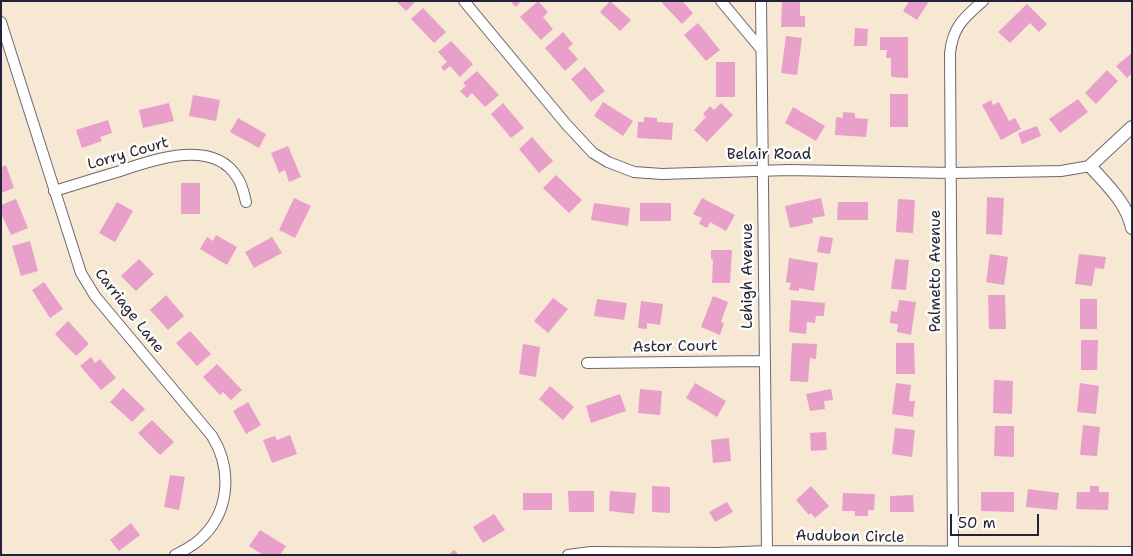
<!DOCTYPE html>
<style>
body{margin:0}
#map{position:relative;width:1133px;height:556px;overflow:hidden;background:#f7e8d4;font-family:"Shantell Sans",sans-serif}
canvas{display:block}
.frame{position:absolute;inset:0;border:2px solid #22223b;pointer-events:none}
.scale{position:absolute;left:950px;top:514px;width:89px;height:22px;box-sizing:border-box;border:2px solid #22223b;border-top:0;padding-left:6px;font-size:15px;line-height:18px;white-space:nowrap;color:#22223b;-webkit-text-stroke:4px #fdfcf7;paint-order:stroke}
</style>
<div id="map">
<canvas width="1133" height="556"></canvas>
<div class="frame"></div>
<div class="scale">50 m</div>
</div>
<script>
const context = document.querySelector('canvas').getContext('2d');
context.lineJoin = 'round';
function fill(path, color) {
  context.fillStyle = color;
  context.fill(path, 'evenodd');
}
function trace(path, color, width, dash) {
  context.strokeStyle = color;
  context.lineWidth = width;
  context.lineCap = dash ? 'butt' : 'round';
  context.setLineDash(dash || []);
  context.stroke(path);
}
function label(font, color, halo, rows, align = 'center') {
  context.font = font + ' "Shantell Sans",sans-serif';
  context.lineWidth = 5;
  context.setLineDash([]);
  context.textBaseline = 'middle';
  context.strokeStyle = halo;
  context.fillStyle = color;
  for (const [text, x, y, turn = 0] of rows) {
    context.save();
    context.translate(x, y);
    context.rotate((+turn || 0) * Math.PI / 180);
    context.textAlign = isNaN(turn) ? turn : align;
    if (halo) context.strokeText(text, 0, 0);
    context.fillText(text, 0, 0);
    context.restore();
  }
}
fill(new Path2D(`
 M396 1H416L406 11Z
 M510 1H521L516 7Z
 M538 1 548 12 543 17 553 29 541 40 520 17Z
 M610 1 631 20 620 31 600 12Z
 M663 1H682L693 13 682 24 662 3Z
 M782 1H800V16H805V27H781Z
 M909 1H929L917 20 903 11Z
 M1027 4 1047 24 1039 32 1030 23 1010 43 998 32Z
 M423 8 446 32 434 43 411 19Z
 M698 23 720 50 706 61 684 35Z
 M855 28 868 29 867 46H854Z
 M563 32 573 44 568 48 578 59 565 71 545 48Z
 M786 36 802 38 797 75 781 73Z
 M880 37H908V78L891 77V58H886L887 50H880Z
 M451 41 473 64 460 77 450 66 444 71 441 67 447 62 438 52Z
 M1132 53V73L1127 78 1116 66Z
 M716 62H735V97H716Z
 M585 67 605 91 591 102 571 79Z
 M1107 70 1118 81 1096 104 1085 93Z
 M477 71 499 95 485 107 472 93 467 98 460 91 466 86 463 83Z
 M890 94H908V127H890Z
 M193 95 220 100 216 121 189 116Z
 M1078 99 1088 112 1060 133 1049 119Z
 M991 100 993 105 999 102 1009 121 1015 118 1021 129 1001 140 982 105Z
 M603 102 633 121 623 136 594 116Z
 M169 103 174 121 143 128 139 110Z
 M503 103 524 128 511 138 491 114Z
 M721 103 733 115 707 142 694 130 706 117 703 114 710 106 714 110Z
 M793 107 825 126 816 141 785 123Z
 M843 112 855 113V118L868 119 866 137 835 135 836 117 843 118Z
 M644 117 657 118V122L673 123 672 140 637 138 638 122H644Z
 M238 118 266 134 259 148 230 132Z
 M108 120 112 133 100 137 102 141 82 148 76 130Z
 M1037 126 1041 136 1022 144 1018 133Z
 M532 137 553 161 539 173 519 149Z
 M288 146 301 177 289 182 285 170 279 173 271 153Z
 M6 165 14 188 1 193V167Z
 M556 175 582 200 569 213 543 188Z
 M181 183H200V214H181Z
 M987 197 1004 198 1002 235 986 234Z
 M294 198 311 206 295 238 279 230Z
 M702 198 735 215 726 231 710 222 707 228 699 224 702 218 693 214Z
 M821 198 825 216 812 218 813 223 790 228 785 206Z
 M16 199 28 228 11 235 1 213V205Z
 M898 199 915 200 913 233 896 232Z
 M117 202 133 211 115 242 99 233Z
 M838 202H868V220H837Z
 M594 203 630 208 628 226 591 220Z
 M640 203H671V221H640Z
 M216 235 237 247 227 265 200 249 207 237 213 241Z
 M820 236 833 238 830 254 817 252Z
 M272 237 282 253 254 268 245 252Z
 M30 241 38 271 21 276 12 246Z
 M711 250H732L730 283H712L713 260 711 259Z
 M990 254 1008 257 1004 285 986 282Z
 M1079 254 1106 257 1104 269 1095 268 1092 286 1075 284Z
 M789 258 818 263 814 291 799 288V291L789 290 791 283 786 282Z
 M139 259 154 274 136 291 121 276Z
 M895 259 909 260 906 290 891 289Z
 M44 282 63 309 50 318 32 290Z
 M166 295 184 316 168 330 150 310Z
 M988 295H1005L1006 329H989Z
 M713 296 728 302 721 322 724 323 720 335 701 327Z
 M553 298 568 309 548 333 534 321Z
 M597 299 627 303 624 320 594 316Z
 M1080 299H1097V329H1080Z
 M791 300 825 303 824 316H816L815 323 807 322 806 334 789 332Z
 M899 300 916 302 911 335 897 332 898 324 890 323 891 311 897 312Z
 M641 301 663 304 660 325 647 323V329L638 328Z
 M68 321 89 344 76 356 55 334Z
 M190 331 211 354 197 366 176 343Z
 M1081 340H1098L1097 370H1081Z
 M792 343 817 344 816 359 810 358 808 382 790 381Z
 M896 343H914L915 374H896Z
 M523 344 540 347 536 377 519 374Z
 M91 357 95 363 100 359 116 378 101 390 80 366Z
 M217 364 242 390 231 400 223 392 220 395 203 377Z
 M994 380 1013 381 1012 414 993 413Z
 M695 383 726 401 717 417 686 398Z
 M896 383 911 385 909 401H915L913 417 892 414Z
 M1080 383 1099 386 1096 414 1077 412Z
 M550 386 574 407 563 420 539 399Z
 M123 388 145 409 132 422 110 402Z
 M640 389 662 391 660 415 638 413Z
 M831 389 833 400 824 401 825 409 810 411 806 394Z
 M620 394 626 411 591 423 586 406Z
 M248 402 261 425 246 434 233 411Z
 M152 420 174 442 160 455 138 433Z
 M1083 425 1100 427 1097 456 1080 455Z
 M995 426H1014V457L994 456Z
 M895 428 915 430 912 457 892 454Z
 M826 432 827 450 811 451 810 433Z
 M290 435 297 454 272 463 263 440 275 436 277 440Z
 M729 438 731 461 713 463 711 440Z
 M170 475 185 477 179 510 164 507Z
 M652 486 670 487V513L652 512Z
 M811 486 829 506 815 518 811 513 809 515 796 500Z
 M1090 486H1099V492H1109L1108 510 1076 509 1077 492H1090Z
 M1028 489 1059 493 1057 510 1026 507Z
 M568 491H594V512H569Z
 M610 491 636 493 634 514 609 511Z
 M981 492H1014V512L981 511Z
 M523 493H552V510H523Z
 M843 493 875 494 874 510H868V516H855V511H842Z
 M913 495 914 512H890V496Z
 M727 502 733 512 715 522 709 512Z
 M494 514 505 530 483 543 473 527Z
 M131 523 140 535 119 551 110 540Z
 M260 530 286 546 280 555H263L249 546Z
 M454 550 459 555H448Z`), '#e89fc9');
const minor = new Path2D(`
 M464 1 566 124 593 153 608 162 634 172 662 174 788 170 951 173 1061 171 1090 166
 M721 1 761 49
 M761 1 767 551
 M1 22 81 273 95 296 212 436C233 470 230 514 198 541 192 546 183 551 175 555
 M54 191C75 185 96 178 117 172 150 161 212 137 237 177 242 184 244 193 246 202
 M587 363 764 361
 M953 552 950 53C953 26 964 18 983 1
 M568 555 591 552 717 553 767 551 1132 552`);
const tertiary = new Path2D(`
 M1132 127 1090 166C1107 185 1127 203 1132 228`);
trace(minor, '#6d6771', 12);
trace(tertiary, '#6d6771', 14);
trace(minor, '#fff', 10);
trace(tertiary, '#fff', 12);
label('15px', '#22223b', '#fdfcf7', [
 ["Lorry Court",128,154,-16],
 ["Belair Road",769,155],
 ["Palmetto Avenue",936,271,-90],
 ["Lehigh Avenue",748,276,-90],
 ["Carriage Lane",129,311,52],
 ["Astor Court",675,347,-1],
 ["Audubon Circle",850,537,1]
]);
</script>
